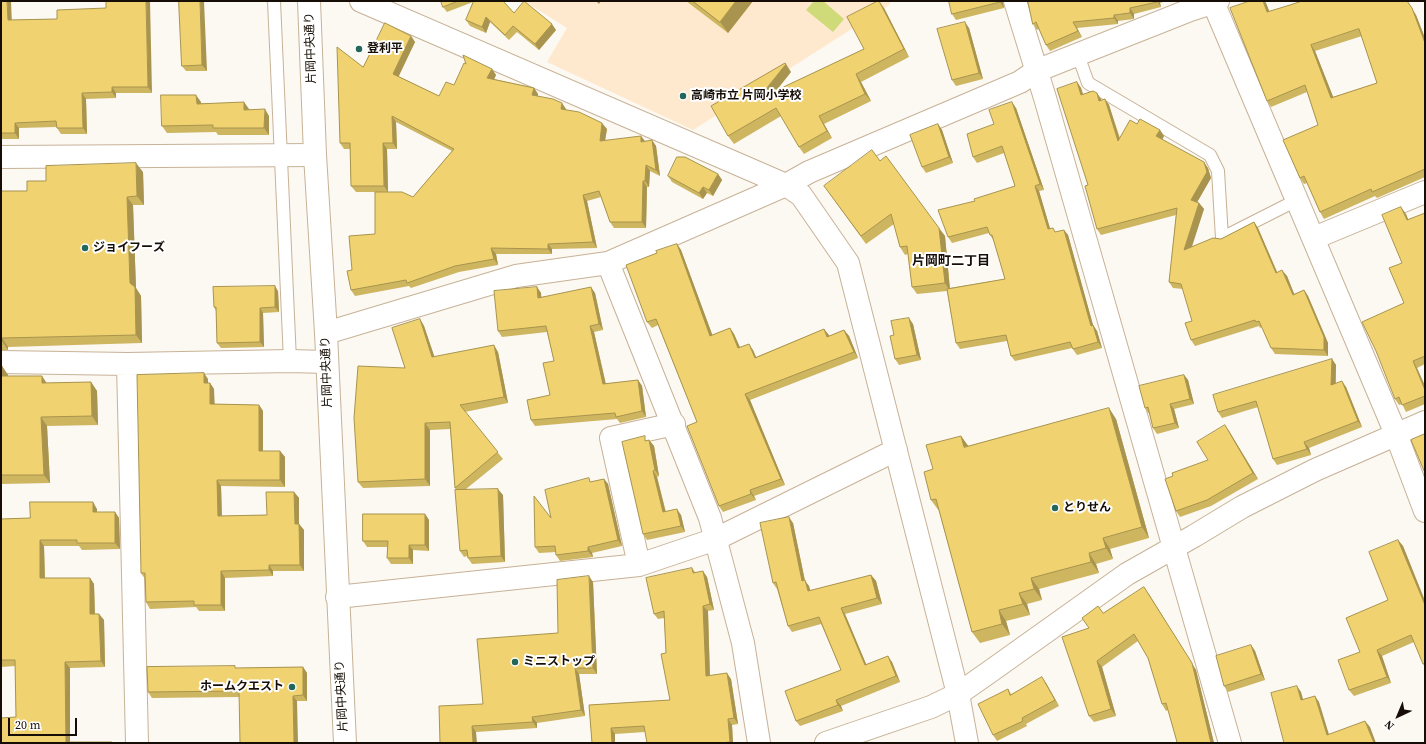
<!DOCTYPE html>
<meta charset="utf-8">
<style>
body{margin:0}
#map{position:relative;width:1426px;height:744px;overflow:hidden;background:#fcf8f2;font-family:"Source Serif 4",serif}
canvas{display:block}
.frame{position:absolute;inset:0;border:2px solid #160e06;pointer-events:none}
.north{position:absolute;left:1378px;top:696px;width:40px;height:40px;-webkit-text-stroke:3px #fff;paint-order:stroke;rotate:224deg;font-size:11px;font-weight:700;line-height:16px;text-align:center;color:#160e06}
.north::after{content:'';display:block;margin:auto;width:14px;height:18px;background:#160e06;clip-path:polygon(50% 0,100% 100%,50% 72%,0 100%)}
.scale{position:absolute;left:8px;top:718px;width:69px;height:18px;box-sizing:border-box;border:2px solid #160e06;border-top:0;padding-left:5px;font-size:12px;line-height:14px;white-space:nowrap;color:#160e06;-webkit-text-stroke:3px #fff;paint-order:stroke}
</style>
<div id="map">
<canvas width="1426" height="744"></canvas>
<div class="frame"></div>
<div class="north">N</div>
<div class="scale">20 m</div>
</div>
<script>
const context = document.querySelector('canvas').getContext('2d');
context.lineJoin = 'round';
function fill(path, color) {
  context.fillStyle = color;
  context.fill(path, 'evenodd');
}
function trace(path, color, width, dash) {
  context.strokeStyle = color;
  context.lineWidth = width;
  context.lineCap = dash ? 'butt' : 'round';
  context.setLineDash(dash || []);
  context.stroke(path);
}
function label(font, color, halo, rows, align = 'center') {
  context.font = font + ' "Source Serif 4","Noto Sans JP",serif';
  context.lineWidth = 4;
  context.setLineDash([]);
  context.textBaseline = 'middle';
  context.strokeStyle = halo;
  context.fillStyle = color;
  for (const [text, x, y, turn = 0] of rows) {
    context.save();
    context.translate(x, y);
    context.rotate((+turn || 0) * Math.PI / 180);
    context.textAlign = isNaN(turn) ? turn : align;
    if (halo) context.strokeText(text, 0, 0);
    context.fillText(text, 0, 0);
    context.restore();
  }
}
fill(new Path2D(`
 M524 1H891L888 6 693 130 547 62 567 28Z`), '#ffe9ce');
fill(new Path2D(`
 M814 1H823L844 19 833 32 806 10Z`), '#cfdb78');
const service = new Path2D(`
 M274 1 290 361
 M1078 55 1088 83 1210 155 1218 171 1222 238 1297 200`);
const minor = new Path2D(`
 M1015 1 1045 98 1230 743
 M1213 2 1396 434 1425 511
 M1 157 315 155
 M1314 238 1425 192
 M608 263 710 518 743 643 759 743
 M326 333 516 276 608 263 786 185 809 172 1020 82 1036 71 1190 10 1218 1
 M1 362 128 364 290 361 326 362
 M128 364 137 743
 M639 565 611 438 674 424
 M337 597 639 565 716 539 896 450
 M826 743 931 707 958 694 988 673 1127 574 1194 536 1242 507 1315 470 1425 422`);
const tertiary = new Path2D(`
 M309 1 315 155 326 333 345 743
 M361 1 786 185 801 195 848 263 958 694 967 743`);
trace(service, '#c7b297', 14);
trace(minor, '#c7b297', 24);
trace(tertiary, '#c7b297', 24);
trace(service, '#fff', 12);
trace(minor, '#fff', 22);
trace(tertiary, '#fff', 22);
fill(new Path2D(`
 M1 1 12 20 57 19 106 8 152 93H116V98L86 99 87 134H61L57 128 56 127 19 128V139H1Z
 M179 1 207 71H186L182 66Z
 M441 1H503L514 13 556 30 539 50 517 32 509 40 490 22 486 33 470 26 466 20 473 2 447 12 443 7Z
 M686 1H753L728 33Z
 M949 1H1003L1004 8 956 20 952 14Z
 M1028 1H1166L1160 3 1161 7 1134 14V19L1118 21V24L1077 28 1082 37 1050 51 1046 45 1039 29 1037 30 1033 24Z
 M1407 1 1416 15 1425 38V177L1377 198 1375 196 1324 219 1320 212 1307 183 1304 184 1300 178 1318 125 1307 92 1271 107 1267 101 1266 3 1269 11ZM1362 36 1377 83 1333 97 1315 51Z
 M884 8 909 57 861 82 871 101 824 124 832 138 804 154 799 147 781 116 734 144 728 136 791 72 776 91 864 49Z
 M969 28 983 79 956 86 952 80Z
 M411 36 415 42 398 76 439 96 454 85 492 69 496 75 494 79 534 88 538 94V96L607 129 605 140 645 142 652 140 656 146 660 176 650 171 649 187H647L646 228H614L610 222 601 197 587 201 597 248 552 249V254H496L498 265 459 272 411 288 409 286 355 296 351 290 352 270 375 234 413 197 452 151 396 122 397 149H387L388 192H356L351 186 350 149H344L340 143 363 67Z
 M1077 82 1081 88 1083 94 1097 93 1101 101 1105 99 1109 105 1120 138 1137 124 1160 130 1164 136 1162 139 1208 168 1211 178 1197 202 1199 203 1204 209 1191 247 1221 239 1254 222 1258 228 1277 272 1287 276 1294 294 1304 290 1308 296 1328 343V356L1275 354 1271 348 1262 327 1260 328 1259 326 1195 346 1191 340 1192 321 1183 289 1173 288 1169 282 1176 215 1101 235 1097 229 1088 185Z
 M201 102V103L249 109 269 116V135H218L216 132 167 133 162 126Z
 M1016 108 1044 190 1039 191 1050 229 1056 232 1064 230 1068 235 1093 325 1097 331 1102 348 1077 355 1072 348 1015 361 1011 356 1007 341 960 349 956 343 947 291 917 294 912 287 908 254 905 255 900 247 894 224 866 244 829 193 880 161 945 236 950 288 1005 279 994 241 990 235 989 233 952 243 948 237 975 201 1015 186 1004 153 977 163 973 157 994 124Z
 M938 124 942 130 953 163 926 173 922 167Z
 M143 172 144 205H133L136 288 141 296 142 343 8 347V350H1V191H27L46 181Z
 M718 174 722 180 713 196 707 193 703 199 672 182 668 176Z
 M1425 213V364L1417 368 1425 386V404L1406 412 1402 404 1399 405 1395 399 1404 303 1402 263 1406 214 1408 220Z
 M677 244 681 250 712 335 730 328 734 334 740 348 753 350 756 357 824 329 829 336 844 330 849 336 858 358 750 400 785 485 754 496 756 500 723 512 719 506 697 422 658 325 652 328 647 322 657 253Z
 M537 287 541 293V297L595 293 603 330 594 332 606 384 638 380 642 386 646 417 620 423 617 419 535 426 531 420 550 395 554 361 547 332 502 337 498 331Z
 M278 291 279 312 263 313 264 347 221 348 217 343 216 311 214 307Z
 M420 319 424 326 434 357 498 352 508 403 465 412 503 459 466 489 503 495 505 562 472 564 468 558 467 556 464 557 460 551 456 490 455 488 450 429 430 430V486L363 488 358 482 405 368Z
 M913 324 921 360 899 365 895 359 894 335Z
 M1332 359 1336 365V383L1346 387 1362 427 1309 448 1311 455 1277 465 1273 459 1258 407 1222 418 1218 412Z
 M1 366H2L8 375V376L47 383 91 382 97 391 98 425 47 426 50 483 1 484Z
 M1184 375 1188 380 1194 404 1174 409 1179 428 1157 434 1153 428 1149 413H1148L1145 408Z
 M208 379V383H210L214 389V404L259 405 263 411V451H280L285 457V487L221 486 222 516 267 515 294 492 299 498V524L304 530V571H273V576L225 578V611H199L196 607 150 609 146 602 145 579 141 573Z
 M1116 419 1149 538 1110 549 1113 559 1096 564 1099 573 1039 589 1042 600 1027 604 1030 615 1006 621 1010 635 980 643 972 632 939 511 931 500 933 469 961 436 968 446Z
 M1229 431 1258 479 1211 506 1180 517 1176 511 1173 476 1208 460Z
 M647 440H649L654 446 659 476 657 477 666 512 681 515 685 532 647 540 643 534Z
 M604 479 608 484 622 546 592 553 593 557 560 561 556 555V552L539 553 535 547 551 518 592 482Z
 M97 509V512H115L119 518 120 549 82 550 79 546H44L45 578H90L94 584 95 614H99L104 620 105 667 70 668V742L1 743 16 717 15 666 1 667V519L30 518Z
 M425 514 429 520V551L413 550V564H391L387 558V547H367L363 541Z
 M793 523 805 581 809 586 810 591 871 575 876 581 882 604 845 614 866 664 892 662 900 682 841 706 843 711 800 726 796 721 841 670 821 624 792 632 788 626 777 589 773 583Z
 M1398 540 1403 546 1425 601V667L1423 664 1414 642 1382 656 1391 683 1354 696 1349 690 1360 652 1388 600Z
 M692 568 696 573 707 577 714 610 708 611 710 676 731 679 738 724 732 725 733 743H647L645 732 615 734V743H592L589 705 670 700 666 653 664 618 658 619 654 614Z
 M593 582 597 674H579L585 716 537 723V728L476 732 440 743 558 633Z
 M1149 594 1196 670 1214 743H1175L1177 742 1168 710 1166 711 1162 704 1148 658 1138 641 1102 667 1116 716 1094 722 1089 716V628L1103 613Z
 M1251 645 1255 651 1265 680 1228 692 1224 686Z
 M303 667 307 673V701H297L239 697 152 698 148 692 237 668Z
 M1046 683 1059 706 1026 724 1027 726 997 741 993 735 1008 689 1011 694Z`), '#ceb560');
fill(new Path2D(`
 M7 1H11L12 26 8 20Z
 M146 1H150L152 93 148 87Z
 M200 1H204L207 71 202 65Z
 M596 1H601L599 4Z
 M736 1H753L728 33 720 22Z
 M879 1 884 8 909 57 904 49Z
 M1000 1H1003L1004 8 1000 2Z
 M1157 1H1159L1160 3 1161 7Z
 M1263 1H1265L1266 3 1272 18 1267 12Z
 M1407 1 1416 15 1425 38V43Z
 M1130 8 1134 14V19L1130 13Z
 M1114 15 1118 21V24L1114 18Z
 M486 17 490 22 486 33 482 27Z
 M965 22 969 28 983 79 979 73Z
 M1073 22 1077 28 1082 37 1078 31Z
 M552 24 556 30 539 50 535 44Z
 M411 36 415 42 397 80 393 74Z
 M1311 45 1315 51 1336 104 1331 98Z
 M786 64 791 72 763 107 758 99Z
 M492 69 496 75 492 84 487 78Z
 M856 74 861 82 871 101 865 94Z
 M1077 82 1081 88 1085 101 1081 95Z
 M112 87 116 93V98L112 92Z
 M534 88 538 94 537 101 532 95Z
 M82 93 86 99 87 134 83 128Z
 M1097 93 1101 99 1103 107 1099 101Z
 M196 95 201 102V111L197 104Z
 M1105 99 1109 105 1122 147 1118 141Z
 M244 102 249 109 244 110Z
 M1012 102 1016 108 1044 190 1040 184Z
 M562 103 566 109 565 115 561 109Z
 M265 109 269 116V135L264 128Z
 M392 116 396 122 397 149 393 143Z
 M819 116 824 124 832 138 827 131Z
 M15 123 19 128V139L15 133Z
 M602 123 607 129 604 147 600 141Z
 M938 124 942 130 953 163 949 157Z
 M1160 130 1164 136 1161 142 1156 136Z
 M641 136 645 141 641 142Z
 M652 140 656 146 660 176 656 170Z
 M383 143 387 149 388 192 384 186Z
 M1204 162 1208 168 1211 178 1195 206 1191 200Z
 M136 163 143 172 144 205 137 196Z
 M646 165 650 171 649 187 645 181Z
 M718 174 722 180 713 196 709 190Z
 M643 181 647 187 646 228 642 222Z
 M1035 186 1039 191 1052 235 1048 229Z
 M703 187 707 193 703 199 699 193Z
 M583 195 587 201 597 248 593 242Z
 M127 197 133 205 136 288 141 296 142 343 136 335 130 283Z
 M1199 203 1204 209 1189 256 1184 250Z
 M1401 207 1406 214 1411 226 1407 220Z
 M1254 222 1258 228 1280 279 1276 273Z
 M939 228 945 236 950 291 945 283Z
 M1064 230 1068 235 1093 325 1097 331 1102 348 1098 342 1091 326Z
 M548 244 552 249V254L548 249Z
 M677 244 681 250 715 342 710 336Z
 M491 248 496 254 498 265 494 259Z
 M1282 270 1287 276 1297 301 1293 295Z
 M275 286 278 291 279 312 275 307Z
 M537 287 541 293 542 304 538 298Z
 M591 287 595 293 603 330 599 324Z
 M1304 290 1308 296 1328 343V356L1324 350Z
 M260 308 263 313 264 347 260 342Z
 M909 318 913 324 921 360 917 355Z
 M420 319 424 326 437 364 432 357Z
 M590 326 594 332 607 390 603 384Z
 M730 328 734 334 743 354 738 348Z
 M824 329 829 335 832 343 827 337Z
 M844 330 849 336 858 358 854 352Z
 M2 338 8 347V350L2 341Z
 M749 344 753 350 759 364 755 358Z
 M494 345 498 352 508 403 504 397Z
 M1332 359 1336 365 1335 391 1331 385Z
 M1413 361 1417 368 1425 386V390Z
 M2 366 8 375V385L2 376Z
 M204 373 208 379V389L204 383Z
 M1184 375 1188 380 1194 404 1190 399Z
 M42 376 48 385 42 383Z
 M638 380 642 386 646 417 642 411Z
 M1342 381 1346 387 1362 427 1358 421Z
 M91 382 97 391 98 425 92 416Z
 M210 383 214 389 215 411 210 404Z
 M745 394 750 400 785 485 781 479Z
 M1170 404 1174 409 1179 428 1175 423Z
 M259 405 263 411V457L259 451Z
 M1109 408 1116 419 1149 538 1142 527Z
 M41 417 47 426 50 483 44 475Z
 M425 423 430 430V486L425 479Z
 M1225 425 1229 431 1258 479 1253 473Z
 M961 436 969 447H964Z
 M649 440 654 446 659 476 655 470Z
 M1304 442 1309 448 1311 455 1307 449Z
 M280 451 285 457V487L280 480Z
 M653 471 657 477 667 518 663 512Z
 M604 479 608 484 622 546 618 540Z
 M217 480 221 486 222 522 218 516Z
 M498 489 503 495 505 562 501 556Z
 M750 490 754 496 756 500 751 494Z
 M294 492 299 498V530L295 524Z
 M93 502 97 509V519L93 512Z
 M677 509 681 515 685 532 681 526Z
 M115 512 119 518 120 549 115 543Z
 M425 514 429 520V551L425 545Z
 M789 517 793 523 805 581 809 586 812 597 802 581Z
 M299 524 304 530V571L300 565Z
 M1103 538 1110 549 1113 559 1106 548Z
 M40 540 44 546 45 585 40 578Z
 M1398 540 1403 546 1425 601V605Z
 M409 545 413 550V564L409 558Z
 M588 547 592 553 593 557 588 551Z
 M1089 553 1096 564 1099 573 1091 562Z
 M269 565 273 571V576L269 570Z
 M221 571 225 578V611L221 605Z
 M703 571 707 577 714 610 710 604Z
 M871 575 876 581 882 604 877 598Z
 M589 576 593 582 597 674 593 668Z
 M90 578 94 584 95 620 90 614Z
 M1031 578 1039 589 1042 600 1034 589Z
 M1144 587 1196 670 1214 743H1211Z
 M1019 593 1027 604 1030 615 1023 604Z
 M703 606 708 611 710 682 706 676Z
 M841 608 845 614 869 671 865 665Z
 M999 610 1006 621 1010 635 1002 624Z
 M99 614 104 620 105 667 101 661Z
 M1251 645 1255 651 1265 680 1261 674Z
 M1377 650 1382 656 1391 683 1387 677Z
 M888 656 892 662 900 682 896 676Z
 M1097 661 1102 667 1116 716 1111 709Z
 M65 662 70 668V743L66 742Z
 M303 667 307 673V701L303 695Z
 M575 668 579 674 585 716 581 710Z
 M727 673 731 679 738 724 734 718Z
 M1042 677 1046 683 1059 706 1055 700Z
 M1297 686 1301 692 1305 706 1301 700Z
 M293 696 297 701 298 743H294Z
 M1315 696 1319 702 1331 741 1327 735Z
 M836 700 841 706 843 711 838 705Z
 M532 717 537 723V728L533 722Z
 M728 719 732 725 733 743H731L730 742Z
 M1365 721 1370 727 1376 743H1374Z
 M472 726 476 732 477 743H473Z
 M611 728 615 734V743H612Z`), '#a8944e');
const building = new Path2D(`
 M1 1H7L8 20 57 19V10L106 8V1H146L148 87H112V92L82 93 83 128H57L56 121 15 123V133H1Z
 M179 1H200L202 65 182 66Z
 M441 1H458L443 7Z
 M474 1H503L514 13 524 1 552 24 535 44 513 26 505 35 486 17 482 27 466 20Z
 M693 1H736L720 22Z
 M878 1H879L904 49 856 74 865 94 819 116 827 131 799 147 776 108 728 136 711 106 785 63 786 64 758 99 864 49 847 17Z
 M949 1H1000V2L952 14Z
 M1028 1H1157V2L1130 8V13L1114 15V18L1073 22 1078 31 1046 45 1036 22 1033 24Z
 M1250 1H1263L1267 12 1290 5 1302 1H1407L1412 8 1425 43V169L1372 192 1371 189 1320 212 1304 176 1300 178 1283 140 1318 125 1305 85 1267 101 1230 8ZM1359 29 1377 83 1331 98 1311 45Z
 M965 22 979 73 952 80 937 29Z
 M385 23 411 36 393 74 439 96 446 82 454 85 464 63 466 64 463 55 492 69 487 78 534 88 532 95 553 99 562 103 561 109 579 112 602 123 600 141 641 136V142L652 140 656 170 646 165 645 181H643L642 222H610L599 191 583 195 593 242 548 244V249L491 248 494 259 455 266 407 283 406 280 351 290 347 271 352 270 349 236 375 234V192H402L413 197 454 149 392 116 393 143H383L384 186H351L350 143H340L337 47 363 67Z
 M1077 82 1081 95 1093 91 1097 93 1099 101 1105 99 1118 141 1130 120 1137 124 1140 119 1160 130 1156 136 1204 162 1207 172 1191 200 1199 203 1184 250 1213 238 1221 239 1254 222 1276 273 1282 270 1293 295 1304 290 1324 337V350L1271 348 1259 321 1256 322 1255 320 1191 340 1185 323 1192 321 1181 284 1169 282 1177 208 1097 229 1085 186 1088 185 1057 89Z
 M161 95H196L197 104 244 102V110L265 109 264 128H213V125L162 126Z
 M1012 102 1040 184 1035 186 1048 229 1053 228 1055 232 1064 230 1091 326 1093 325 1098 342 1073 349 1070 342 1011 356 1006 335 956 343 947 289 1005 279 992 235H990L987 227 948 237 938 210 975 201 974 199 1015 186 1002 146 973 157 967 134 994 124 989 110Z
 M938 124 949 157 922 167 910 135Z
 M872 150 880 161 886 156 939 228 945 283 912 287 907 246 900 247 891 214 861 236 824 186Z
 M677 157H685L718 174 709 190 703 187 699 193 668 176Z
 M136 163 137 196 127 197 130 283 135 287 136 335 2 338V341H1V191H27V181H46V166Z
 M1401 207 1407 220 1425 213V356L1413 361 1425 390V396L1402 405 1399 397 1395 399 1376 351 1362 322 1404 303 1389 268 1402 263 1382 215Z
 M677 244 710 336 730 328 738 348 749 344 755 358 824 329 827 337 844 330 854 352 745 394 781 479 750 490 751 494 719 506 687 426 697 422 656 319 647 322 626 265 657 253 656 251Z
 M275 286V307L260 308V342L217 343 216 307H214L213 287Z
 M537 287 538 298 591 287 599 324 590 326 603 384 638 380 642 411 616 417 615 413 531 420 527 400 550 395 543 363 554 361 546 326 498 331 494 291Z
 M909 318 917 355 895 359 890 336 894 335 891 321Z
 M420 319 432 357 494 345 504 397 460 405 498 452 455 488 450 422 425 423V479L358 482 354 418 358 366 405 368 392 328Z
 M1332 359 1331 385 1342 381 1358 421 1304 442 1307 449 1273 459 1256 401 1218 412 1213 395Z
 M1 366H2V376H42V383L91 382 92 416 41 417 44 475H1Z
 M204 373V383H210V404L259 405V451H280V480H217L218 516 267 515 266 492H294L295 524H299L300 565H269V570L221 571V605H194V601L146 602 145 573H141L137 375Z
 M1184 375 1190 399 1170 404 1175 423 1153 428 1148 407 1145 408 1139 386Z
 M1109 408 1142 527 1103 538 1106 548 1089 553 1091 562 1031 578 1034 589 1019 593 1023 604 999 610 1002 624 972 632 936 499 931 500 924 472 933 469 926 445 961 436 964 447Z
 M1225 425 1253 473 1207 500 1176 511 1165 479 1173 476 1172 473 1208 460 1197 442Z
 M1425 434V473L1411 440Z
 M645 436V441L649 440 655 470 653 471 663 512 677 509 681 526 643 534 622 442Z
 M589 478 590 482 604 479 618 540 588 547V551L556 555 555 546 535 547 534 496 551 518 545 490Z
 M498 489 501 556 468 558 467 550 460 551 455 490Z
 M30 502H93V512H115V543H77V540H40V578H90V614H99L101 661 65 662 66 742H112V743H1V718L16 717 15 660H1V519L30 518Z
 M363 514H425V545H409V558H387L388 541H363Z
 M789 517 802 581 805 580 808 591 871 575 877 598 841 608 865 665 888 656 896 676 836 700 838 705 796 721 785 691 841 670 819 617 788 626 776 582 773 583 760 523Z
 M1398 540 1425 605V663L1423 664 1411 635 1377 650 1387 677 1349 690 1338 660 1360 652 1346 618 1388 600 1369 552Z
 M692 568 693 573 703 571 710 604 703 606 706 676 727 673 734 718 728 719 730 742 720 743H647L644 726 611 728 612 743H592L589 705 670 700 661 654 666 653 664 611 654 614 646 578Z
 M589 576 593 668H575L581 710 532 717 533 722 472 726 473 743H440L439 706 483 704 477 639 558 633 557 580Z
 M1144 587 1192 663 1211 743H1175L1177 742 1166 703 1162 704 1148 658 1134 634 1097 661 1111 709 1089 716 1062 637 1089 628 1082 618 1098 606 1103 613Z
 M1251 645 1261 674 1224 686 1216 656Z
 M235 666V668L303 667V695L293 696 294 743H240L239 691 148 692 147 667Z
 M1042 677 1055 700 1022 718 1023 721 993 735 978 704 1008 689 1010 695Z
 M1297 686 1301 700 1315 696 1327 735 1365 721 1374 743H1284L1271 693Z`);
fill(building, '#f0d370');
trace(building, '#a8944e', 1);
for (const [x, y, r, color] of [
 [359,49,4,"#226759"],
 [683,96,4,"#226759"],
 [85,248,4,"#226759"],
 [1055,508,4,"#226759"],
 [515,662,4,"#226759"],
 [292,687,4,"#226759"]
]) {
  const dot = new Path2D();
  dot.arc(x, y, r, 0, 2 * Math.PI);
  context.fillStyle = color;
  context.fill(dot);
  trace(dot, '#fff', 1.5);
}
label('12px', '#160e06', '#fff', [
 ["片岡中央通り",311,48,-92],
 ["片岡中央通り",327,372,-92],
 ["片岡中央通り",342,696,-93]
]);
label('bold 12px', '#160e06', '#fff', [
 ["登利平",367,49],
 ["高崎市立 片岡小学校",691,96],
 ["ジョイフーズ",93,248],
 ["とりせん",1063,508],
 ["ミニストップ",523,662],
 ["ホームクエスト",284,687,"right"]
], 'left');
label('bold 13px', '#160e06', '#fff', [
 ["片岡町二丁目",951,262]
]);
</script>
